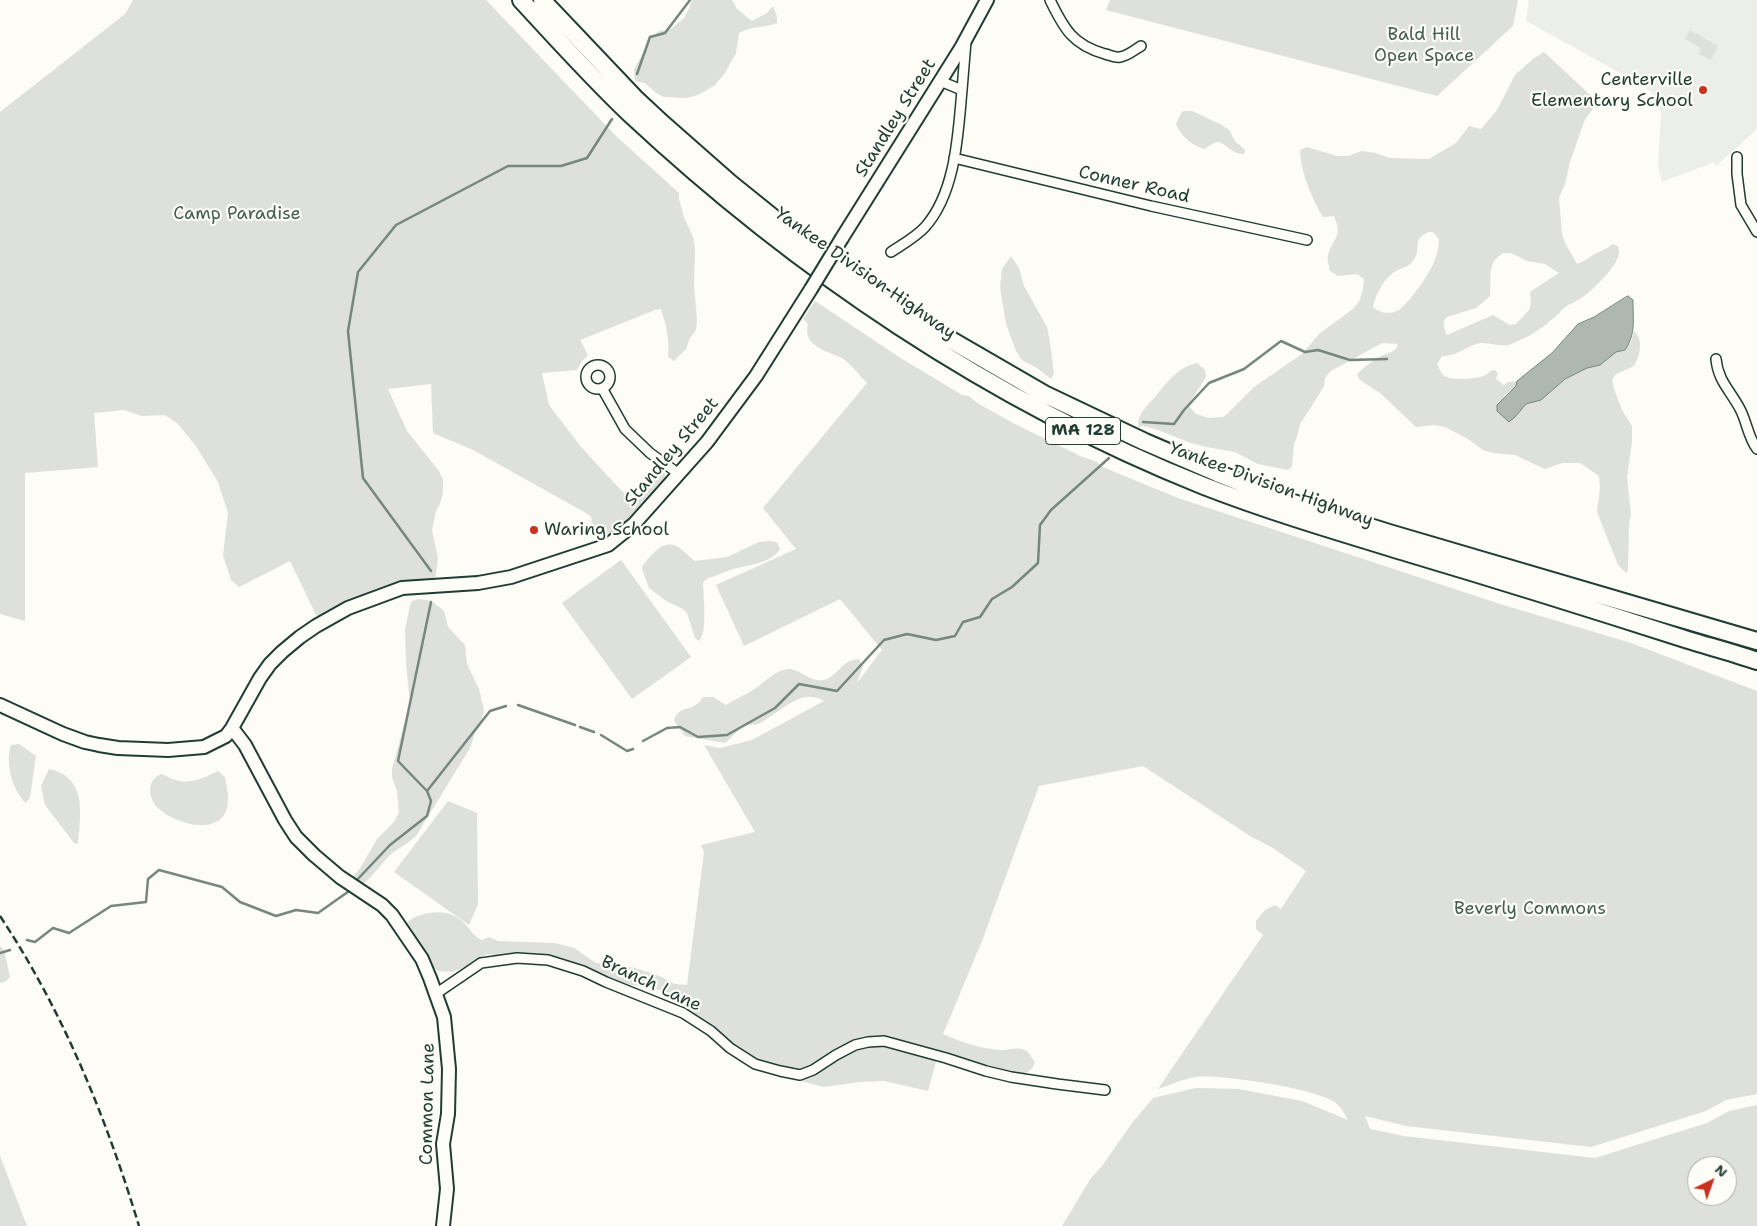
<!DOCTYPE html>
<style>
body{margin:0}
#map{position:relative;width:1757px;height:1226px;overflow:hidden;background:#fdfcf7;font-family:"Shantell Sans",sans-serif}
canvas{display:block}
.north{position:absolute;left:1687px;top:1156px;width:50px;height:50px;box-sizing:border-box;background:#fdfcf7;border:1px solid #a4b0a9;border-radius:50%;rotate:42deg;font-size:14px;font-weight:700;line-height:20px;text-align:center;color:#1f3d34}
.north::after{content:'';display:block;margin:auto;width:18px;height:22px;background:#c8321e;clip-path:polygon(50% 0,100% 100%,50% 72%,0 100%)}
</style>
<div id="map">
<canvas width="1757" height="1226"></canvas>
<div class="north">N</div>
</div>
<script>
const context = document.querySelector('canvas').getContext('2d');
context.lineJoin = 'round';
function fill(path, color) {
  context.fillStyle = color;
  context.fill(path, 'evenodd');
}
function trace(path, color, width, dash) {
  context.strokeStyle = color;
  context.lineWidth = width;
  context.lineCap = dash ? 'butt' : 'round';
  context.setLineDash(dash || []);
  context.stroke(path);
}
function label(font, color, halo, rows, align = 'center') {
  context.font = font + ' "Shantell Sans",sans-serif';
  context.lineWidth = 4.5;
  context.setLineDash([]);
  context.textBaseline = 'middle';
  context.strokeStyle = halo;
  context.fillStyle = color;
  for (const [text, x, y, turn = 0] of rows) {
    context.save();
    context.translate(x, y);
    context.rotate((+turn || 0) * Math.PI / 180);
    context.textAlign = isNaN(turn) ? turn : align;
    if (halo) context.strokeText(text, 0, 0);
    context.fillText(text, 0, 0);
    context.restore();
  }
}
fill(new Path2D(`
 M1529 0H1757V129L1716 166 1714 162 1662 182 1658 167 1661 114 1658 103 1652 93 1644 86 1526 21Z`), '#eceee9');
fill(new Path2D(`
 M133 0H486L615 135 679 193V199L684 217 693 237 695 248 694 285 697 320 696 330 690 338 686 349 674 361 668 357C670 340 666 325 661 309L655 310 580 340 588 355 582 361 577 370 542 373 549 405 582 448 632 502 661 470 665 474 666 479 663 484C643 506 625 529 596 540L591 517 586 513 473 450 433 433 431 384 388 389 407 431 439 471 443 480V493L440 504 436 511 432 530 438 558 435 580 430 583 318 619 290 561 239 587 231 580 223 555 228 513 218 482 196 446 177 423 165 415 142 416 124 410 94 413 98 467 25 473V621L0 614V112L125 14Z
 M692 0H732L737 9 752 21 767 13 773 6 777 17V23C764 28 751 26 739 33L736 53 725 73 714 86 698 95 686 98 664 97 656 93 645 83 635 81 634 69 652 37 659 31 671 29 684 18 691 4Z
 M1110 0H1518L1513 26 1437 96 1106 10Z
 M1690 30 1718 46 1711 60 1699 54 1701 48 1685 39Z
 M1544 52 1588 93 1599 101 1585 119 1570 162 1565 184 1559 198 1562 234 1565 243 1577 264C1585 261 1588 258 1595 254 1602 250 1606 250 1612 244L1618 246C1618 247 1620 252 1619 253 1618 266 1591 292 1580 299 1575 302 1569 304 1564 308 1559 313 1555 317 1550 321 1540 331 1523 339 1511 344 1501 348 1491 342 1481 343 1466 345 1460 356 1442 356L1437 364C1439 367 1440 372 1443 375 1450 381 1475 379 1484 376 1488 374 1489 371 1494 370L1498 373 1496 379 1504 385 1508 382 1517 381 1516 386 1504 396 1515 417 1526 404H1530L1565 379 1587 368 1600 365 1616 352 1625 350 1631 342 1634 331C1644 340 1640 355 1634 366L1616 374 1612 380 1614 389 1622 410 1632 426V442L1627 477 1631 514 1629 525 1628 570 1626 573 1618 565 1597 512 1600 488 1599 476 1580 463H1562L1545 469 1515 455 1493 453 1483 450 1468 439 1445 427 1434 425 1416 427 1380 393 1360 380 1357 375C1359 371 1375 359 1379 357 1387 353 1390 354 1397 348V344L1382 343 1331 371 1325 378 1324 386 1318 396 1300 424 1296 440 1294 443 1292 467 1288 470 1258 464 1235 452 1206 447 1191 443 1155 429 1143 426 1138 427C1138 413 1146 407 1155 397 1167 382 1178 367 1197 363L1205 370 1206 377 1191 401 1190 407 1196 414 1209 418 1223 417 1228 413 1254 387 1302 354 1320 333 1345 315 1354 308 1360 300 1363 289 1364 279 1357 274 1338 276 1330 271C1329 266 1327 260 1328 255 1334 237 1343 236 1334 216L1323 217C1312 199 1300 170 1300 150L1307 147 1337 156H1348L1362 151 1376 153 1390 158 1429 159 1456 143 1469 126 1481 129 1497 110 1515 75 1533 59ZM1428 232H1433L1439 239C1439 246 1437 255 1434 262 1430 273 1408 304 1399 310 1391 315 1379 313 1373 307 1375 295 1385 277 1396 271 1402 267 1410 268 1415 258 1421 246 1412 240 1428 232ZM1503 253H1511L1527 261 1545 264 1559 273 1530 292 1531 303 1529 310 1516 324 1510 325 1493 315 1447 335C1444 328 1441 323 1447 317L1476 308 1490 296C1492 278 1486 263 1503 253Z
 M1184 111H1192L1220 124 1229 130 1235 141 1245 150 1244 154C1232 155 1225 142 1218 142 1214 142 1208 147 1204 149 1191 145 1181 136 1176 124L1181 113Z
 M1011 256 1019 268 1024 286 1047 327 1050 342 1054 374 1051 379 1037 368 1022 360 1016 351 1006 324 1000 287 1002 269Z
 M815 301 899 357 962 395 969 396 977 403 1013 423 1080 456 1097 462 1101 466 1117 473 1178 498 1500 604 1631 643 1757 691V1094L1726 1100 1706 1111 1591 1147 1406 1126 1365 1116 1370 1129 1404 1136 1595 1158 1707 1123 1729 1111 1757 1105V1226H1062L1091 1178 1102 1166 1132 1123 1153 1098 1196 1088 1239 1089 1302 1101 1348 1120C1345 1115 1342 1108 1337 1104 1321 1089 1219 1074 1195 1077 1183 1079 1170 1085 1158 1089L1263 935 1256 929V921L1265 910 1275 905 1281 909 1306 871 1273 848 1250 836 1143 766 1039 786 982 941 943 1034C960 1042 979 1048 999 1050 1008 1051 1016 1046 1025 1050 1030 1053 1032 1058 1035 1062 1033 1067 1031 1071 1025 1073 1013 1077 953 1061 937 1058L928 1091 884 1081 859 1082 824 1087 770 1073 684 1006 685 997 652 988 626 984 559 957 503 958 490 954 482 956 473 964 452 972 438 971 430 964 406 926C408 919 415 917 421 915 438 910 453 911 465 924 471 930 474 937 482 940L489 937 498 941 554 943 563 945 574 948 596 963 635 968 657 975 675 984 687 985 704 852 701 845 755 832 704 745 720 748 752 740 824 701C803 688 784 709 768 718 765 720 761 723 758 724 752 725 749 724 743 727 736 731 732 738 725 743L685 736 674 721C677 707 688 711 697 704 700 702 701 700 703 697H713L726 705C735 699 744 696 753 690 763 684 777 668 790 669 802 670 813 685 827 679 840 673 842 660 859 659L863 666 857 683 882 650 840 599 744 646 716 585 796 549 763 508 867 383C861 377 849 362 842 358 827 351 802 346 808 324L803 319ZM1697 1166H1727V1196H1697Z
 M769 541 777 542 780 549C771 564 746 565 730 570 722 572 716 577 708 578L703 582C703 596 708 632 699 641L695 638 687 613 683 609 666 601 649 588 642 569 643 565C650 557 662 539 676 546 683 549 689 557 695 561L727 557 759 542Z
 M621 560 691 657 632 699 562 603Z
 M418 599 427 600 434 603 444 611 448 627 465 645 467 664 479 689 484 710 480 726 475 733 470 748 416 836C408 844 398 848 390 855 379 866 372 878 359 887L350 880 361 867 377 839 394 822 399 812 397 791 392 777V769L410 703 406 664 405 630 410 605 412 601Z
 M19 744 36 756 30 797 26 803C12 790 5 762 11 745Z
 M49 769C87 777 81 813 78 844L74 843 45 805 41 786Z
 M218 771 225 777C227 788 230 800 226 811 216 837 170 822 156 806 148 795 147 780 161 774 166 775 170 779 176 780 190 785 206 777 218 771Z
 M448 801 477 813 478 904 469 925 394 872Z
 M0 946 4 950 10 977 5 982 0 983Z
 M0 1156 27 1226H0Z`), '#dde0db');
const water = new Path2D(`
 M1628 296 1633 300C1633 319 1636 334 1625 350L1616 352 1600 365 1587 368 1565 379 1541 400 1526 404 1515 417 1509 422 1497 411V405L1516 386 1517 381 1552 353 1578 324 1594 317Z`);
fill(water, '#aeb8b1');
trace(water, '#75877f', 1);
trace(new Path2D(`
 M637 74 650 37 665 33 690 0
 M1143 422 1174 424 1184 410 1209 383 1244 369 1281 341 1305 352 1318 350 1350 360 1387 359
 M431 571 363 478 348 331 358 272 396 225 508 166H561L587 158 612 119
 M518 705 575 725
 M580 727 594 732
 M601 735 627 751 633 749
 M643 741 667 728 680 727 698 737 727 735 775 708 799 684 837 691 884 640 907 634 936 640 955 636 963 622 980 617 992 599 1012 587 1038 563 1040 525 1051 510 1109 458
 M427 791 490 711 506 706
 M355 882 390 845 427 816 431 801 427 791 398 761 431 602
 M27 940 35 942 53 928 69 933 111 906 146 902 148 879 159 870 222 887 240 902 276 916 296 910 318 913 352 889
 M0 953 10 950`), '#75877f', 2.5);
const street = new Path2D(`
 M1050 0C1064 29 1073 45 1105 54 1110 55 1115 58 1120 57 1128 56 1134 50 1141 46
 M962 90 966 41
 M1737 157V174L1741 205 1757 232
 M954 158 1151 206 1307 240
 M891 252C903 244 916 237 925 227 956 192 958 134 962 90L940 81
 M1716 359C1718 381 1730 390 1740 409 1747 422 1748 437 1757 449
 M586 377a12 12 0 1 1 24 0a12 12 0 1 1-24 0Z
 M602 388 625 429 650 453 679 474
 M437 993 481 963 517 958 548 960 583 971 606 982 683 1013 711 1031 730 1048 755 1064 780 1071 800 1075 813 1070 836 1055 855 1045 868 1042 884 1041 946 1058 986 1071 1011 1077 1057 1084 1105 1090`);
const secondary = new Path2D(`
 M842 238 961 48 987 0
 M0 705 63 734 85 742 99 745 118 748 168 750 204 747 226 736 232 728 260 678 270 664 282 652 300 637 316 626 348 608 402 588 478 583 511 577 608 545 634 524 707 442 756 376 811 289
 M232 728 245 745 285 820 296 837 314 855 340 877 382 905 392 915 422 959 430 978 444 1017 449 1069 448 1114 443 1144 447 1189 443 1226`);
const highway = new Path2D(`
 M521 0C557 39 592 78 630 114 797 270 991 401 1204 486 1271 512 1339 532 1408 553 1502 581 1595 610 1688 640 1711 647 1734 653 1757 661
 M542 0 635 98 663 124 730 183 807 245 918 321 1044 394 1145 442 1217 473 1290 502 1389 533 1757 641`);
trace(street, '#1f3d34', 12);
trace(secondary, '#1f3d34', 16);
trace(highway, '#1f3d34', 20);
trace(street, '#fdfcf7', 9);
trace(secondary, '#fdfcf7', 12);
trace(highway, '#fdfcf7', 16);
trace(new Path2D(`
 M0 916C63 1011 106 1117 139 1226`), '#1f3d34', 2.5, [8, 4]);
const secondaryBridge = new Path2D(`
 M811 289 842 238`);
trace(secondaryBridge, '#1f3d34', 16, []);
trace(secondaryBridge, '#fdfcf7', 12);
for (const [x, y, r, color] of [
 [1703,90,5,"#c8321e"],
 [534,530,5,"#c8321e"]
]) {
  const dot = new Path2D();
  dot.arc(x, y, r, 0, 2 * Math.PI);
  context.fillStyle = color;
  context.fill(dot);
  trace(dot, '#fdfcf7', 2);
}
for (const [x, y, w] of [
 [1083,431,75]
]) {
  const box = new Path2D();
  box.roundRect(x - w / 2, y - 13.5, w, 27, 4);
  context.fillStyle = '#fdfcf7';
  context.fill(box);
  trace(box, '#1f3d34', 1);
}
label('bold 16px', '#1f3d34', null, [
 ["MA 128",1083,431]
]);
label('18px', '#455e55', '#fdfcf7', [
 ["Bald Hill",1424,35],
 ["Open Space",1424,56],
 ["Camp Paradise",237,214],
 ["Beverly Commons",1530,909]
]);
label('18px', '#1f3d34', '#fdfcf7', [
 ["Centerville",1693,80],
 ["Elementary School",1693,101],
 ["Waring School",544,530,"left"]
], 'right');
label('18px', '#1f3d34', '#fdfcf7', [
 ["Standley Street",896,118,-58],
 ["Conner Road",1134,185,13],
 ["Yankee Division Highway",865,274,35],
 ["Standley Street",672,452,-50],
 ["Yankee Division Highway",1271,485,20],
 ["Branch Lane",651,984,25],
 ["Common Lane",428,1104,-89]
]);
</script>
